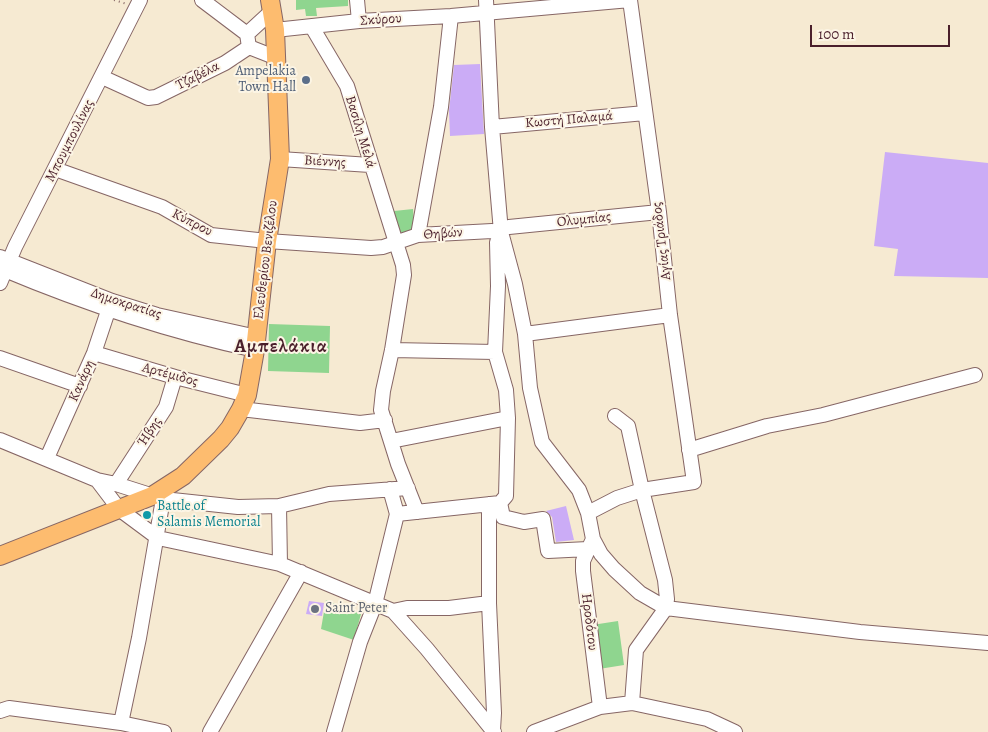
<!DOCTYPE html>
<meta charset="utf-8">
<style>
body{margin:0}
#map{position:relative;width:988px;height:732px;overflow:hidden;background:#f6ead2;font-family:Alegreya,serif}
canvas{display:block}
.scale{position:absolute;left:810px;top:25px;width:140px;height:22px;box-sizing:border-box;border:2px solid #4a1f2b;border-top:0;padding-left:6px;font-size:15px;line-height:18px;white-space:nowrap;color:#4a1f2b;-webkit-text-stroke:4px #fcf5e5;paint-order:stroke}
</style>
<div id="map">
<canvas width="988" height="732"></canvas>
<div class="scale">100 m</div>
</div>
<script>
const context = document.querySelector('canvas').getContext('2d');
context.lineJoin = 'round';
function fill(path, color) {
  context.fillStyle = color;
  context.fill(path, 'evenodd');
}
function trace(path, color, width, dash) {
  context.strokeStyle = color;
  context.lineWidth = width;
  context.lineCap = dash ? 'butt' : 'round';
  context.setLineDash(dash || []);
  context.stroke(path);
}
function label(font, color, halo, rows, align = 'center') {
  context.font = font + ' Alegreya,serif';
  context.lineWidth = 4;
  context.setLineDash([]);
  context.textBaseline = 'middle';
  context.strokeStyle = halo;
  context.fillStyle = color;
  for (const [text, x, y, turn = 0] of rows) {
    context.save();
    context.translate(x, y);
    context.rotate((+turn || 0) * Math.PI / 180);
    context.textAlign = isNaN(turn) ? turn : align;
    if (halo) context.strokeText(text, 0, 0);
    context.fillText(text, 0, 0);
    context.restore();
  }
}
fill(new Path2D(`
 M296 0H348V6L316 8 317 16H306L305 9 296 10Z
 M413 209 415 231 396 233 394 211Z
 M269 324 330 326 329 373 268 371Z
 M326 600 361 614 354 640 321 629Z
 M618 621 624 665 599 669 592 625Z`), '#8fd58f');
fill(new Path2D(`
 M480 64 484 134 450 136 449 111 454 65Z
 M885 152 988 163V278L894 276 898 249 874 246Z
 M566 506 574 540 556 542 552 517 546 511Z
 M309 601 324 603 322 616 306 614Z`), '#cbacf6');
const minor = new Path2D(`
 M202 0 247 34
 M357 0 359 21
 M486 0 492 127 501 232 515 284 525 334 530 388 542 442 579 490 588 513 593 539 601 554 614 569 640 593 666 608 860 632 988 643
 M312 27 347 86 403 265 404 275 392 350 383 391 381 410 398 464 417 512
 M275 30 359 21 451 16 630 0
 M249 47 277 58
 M102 77 148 98 156 97 225 63 249 47 247 34 272 11
 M492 127 645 113
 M280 159 370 165
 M55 169 162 207 211 235 267 241 371 248 383 247 418 235 492 231
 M509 227 659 212
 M418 235 441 107 451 16
 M0 257 112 301 157 315 257 337
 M0 268C83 303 167 331 255 350
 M0 283 15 247 140 0
 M525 334 670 315
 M392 350 495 352
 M94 353 175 377 247 395
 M0 358 80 386
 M241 409 360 423 385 420
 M615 416 628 426 642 490 665 580 667 599 666 608 636 650 632 703
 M0 440 97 480 119 509 158 538 280 564 393 611 427 649 494 732
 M391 441 508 418
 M689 450 767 426 823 415 975 375
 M47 458 94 353 111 302
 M97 480 116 484 163 499 139 638 121 723
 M116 484 166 407 175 377
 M390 489 397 514
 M163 499 238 507 279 506 329 494 408 488
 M500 503 503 517 524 522 543 519 548 551 588 549
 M489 504V603L494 713 493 730
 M279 506 280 564
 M588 513 617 498 642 490 694 482 670 315 659 212 630 0
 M593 539 583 561V571L600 707
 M393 611 407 608H449L489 603
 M0 711 9 708 121 723 164 732
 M210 732 301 572
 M334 732 360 642 375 604 397 514 500 503 506 496 508 418 506 390 495 352 498 286 497 242
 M534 732 600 707 632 703 707 719 735 732`);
const major = new Path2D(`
 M0 556 152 496 183 476 221 439 230 428 241 409 247 395 255 350 267 241 280 159 275 30 270 0`);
trace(minor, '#866665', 16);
trace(major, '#866665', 20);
trace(new Path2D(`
 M114 0 127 4`), '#866665', 2, [1, 4]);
trace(minor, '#fff', 14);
trace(major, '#fdbc6f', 18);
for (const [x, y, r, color] of [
 [306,80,5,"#5c6f8a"],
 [147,515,5,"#0f9aa8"],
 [315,609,5,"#6b7280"]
]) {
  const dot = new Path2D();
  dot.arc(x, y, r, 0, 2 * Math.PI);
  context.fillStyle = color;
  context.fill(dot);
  trace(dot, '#fcf5e5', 2);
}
label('14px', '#4a1f2b', '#fcf5e5', [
 ["Σκύρου",381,20,-4],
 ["Τζαβέλα",198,76,-27],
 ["Κωστή Παλαμά",569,120,-5],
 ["Βασίλη Μελά",360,132,73],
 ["Μπουμπουλίνας",70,141,-63],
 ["Βιέννης",325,162,3],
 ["Ολυμπίας",584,220,-6],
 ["Κύπρου",192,223,27],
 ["Θηβών",443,234,-4],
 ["Αγίας Τριάδος",662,241,-97],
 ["Ελευθερίου Βενιζέλου",266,260,-83],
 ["Δημοκρατίας",126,304,18],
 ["Αρτέμιδος",170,375,15],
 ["Κανάρη",82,381,-66],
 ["Ήβης",150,432,-57],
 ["Ηροδότου",589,622,83]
]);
label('14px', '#4e5e75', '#fcf5e5', [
 ["Ampelakia",296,72],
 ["Town Hall",296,88]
], 'right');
label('14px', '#0d838f', '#fcf5e5', [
 ["Battle of",157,507],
 ["Salamis Memorial",157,523]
], 'left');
label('14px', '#5b616d', '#fcf5e5', [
 ["Saint Peter",325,609]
], 'left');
context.letterSpacing = '1px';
label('bold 19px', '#4a1f2b', '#fcf5e5', [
 ["Αμπελάκια",281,347]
]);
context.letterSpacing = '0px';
</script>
